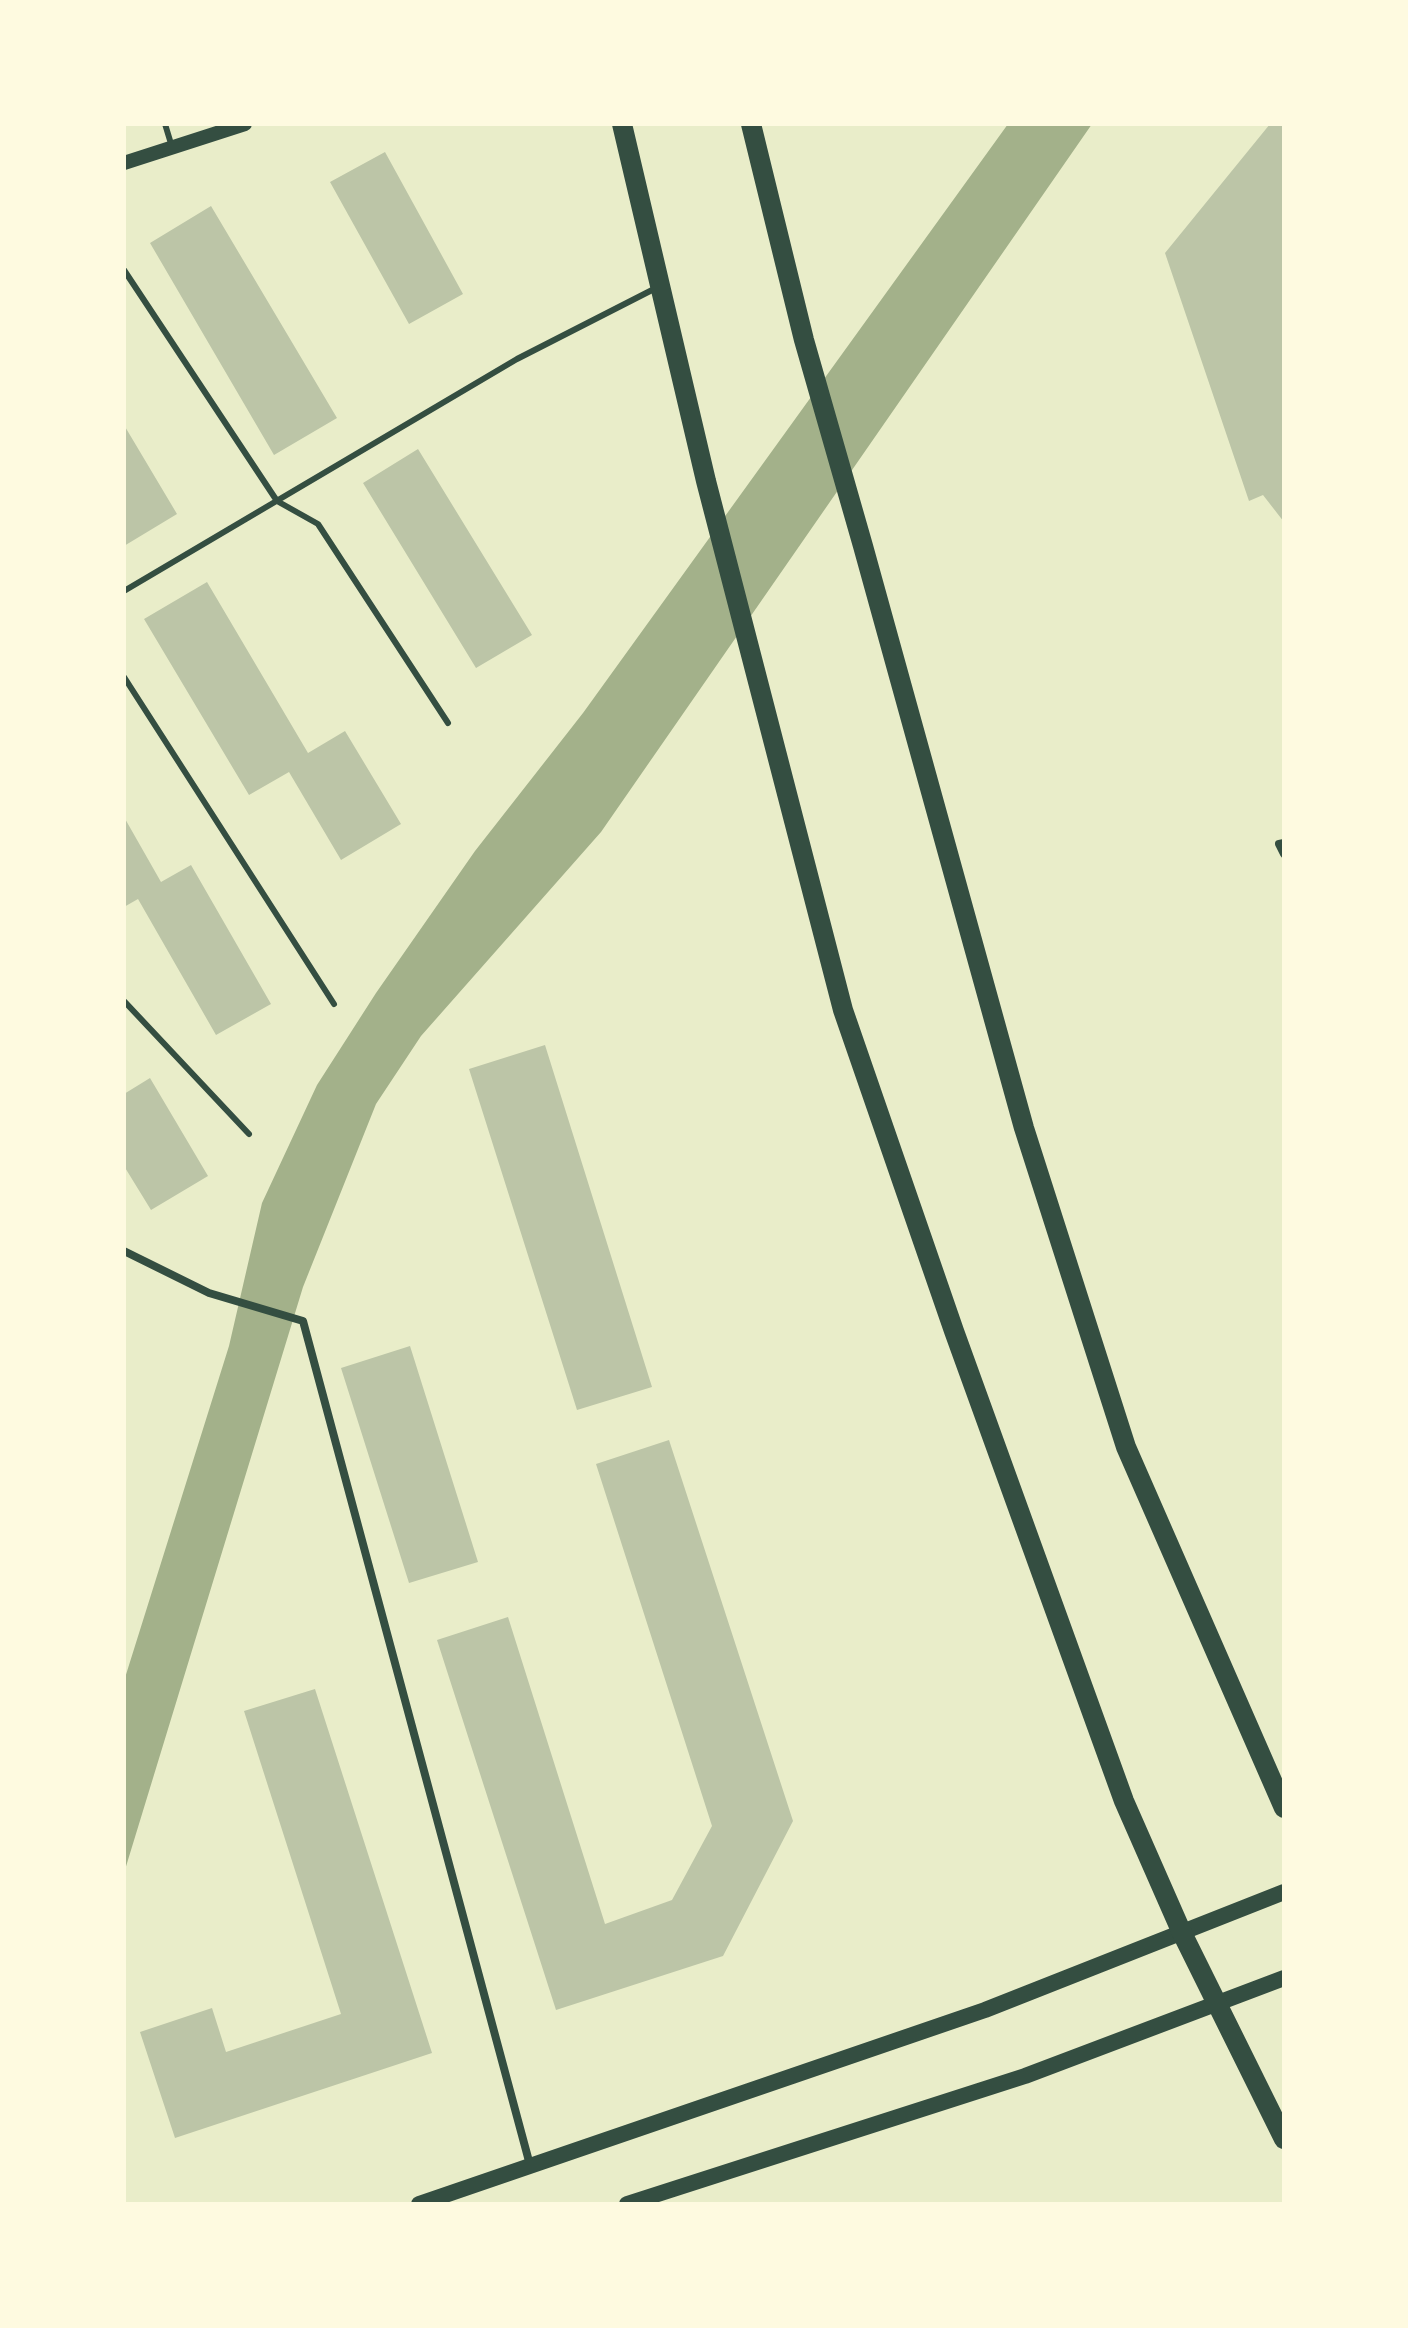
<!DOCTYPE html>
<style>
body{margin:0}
#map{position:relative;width:1408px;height:2328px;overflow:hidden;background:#e9edc9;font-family:"Alegreya Sans",sans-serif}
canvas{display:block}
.frame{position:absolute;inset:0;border:126px solid #fefae0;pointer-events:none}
</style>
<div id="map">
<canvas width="1408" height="2328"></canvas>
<div class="frame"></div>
</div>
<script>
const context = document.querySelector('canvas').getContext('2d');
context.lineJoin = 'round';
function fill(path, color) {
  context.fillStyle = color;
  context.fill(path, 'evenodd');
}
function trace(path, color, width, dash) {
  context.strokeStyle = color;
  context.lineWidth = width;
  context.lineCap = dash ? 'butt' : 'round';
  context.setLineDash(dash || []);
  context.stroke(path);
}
fill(new Path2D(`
 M1008 124H1092L601 832 421 1036 376 1104 303 1287 124 1873V1681L229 1346 262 1203 317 1085 376 993 475 851 583 713Z`), '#a3b18a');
fill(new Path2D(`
 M1270 124H1284V522L1263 495 1249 501 1165 253Z
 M385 152 463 294 409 324 330 182Z
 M211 206 337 418 274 455 150 243Z
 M124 425 177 514 124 546Z
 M418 449 532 635 476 668 363 483Z
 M207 582 308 753 345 731 401 824 341 860 289 772 249 795 144 619Z
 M124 817 161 882 191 865 271 1004 216 1035 138 899 124 907Z
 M545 1045 652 1387 577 1410 469 1069Z
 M150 1078 208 1176 151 1210 124 1166V1094Z
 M410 1346 478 1562 409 1583 341 1368Z
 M669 1440 793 1821 723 1956 556 2010 437 1640 508 1617 605 1924 672 1900 712 1826 596 1464Z
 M315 1689 432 2053 175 2138 140 2032 212 2008 226 2052 341 2014 244 1711Z`), '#bcc5a7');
trace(new Path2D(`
 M165 124 172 147
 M124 270 277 501 318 524 448 723
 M124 591 517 359 656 288
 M124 677 334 1004
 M124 1001 249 1134`), '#344e41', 6);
trace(new Path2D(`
 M1284 843 1279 844 1284 854
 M124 1251 209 1293 303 1321 530 2165`), '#344e41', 8);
trace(new Path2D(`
 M124 163 245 124`), '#344e41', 14);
trace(new Path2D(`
 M419 2204 985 2010 1284 1892
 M627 2204 1025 2076 1284 1978`), '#344e41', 16);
trace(new Path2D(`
 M622 124 706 481 843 1010 954 1331 1124 1801 1182 1933 1284 2139
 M751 124 804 340 863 546 1024 1128 1126 1447 1284 1808`), '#344e41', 20);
</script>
